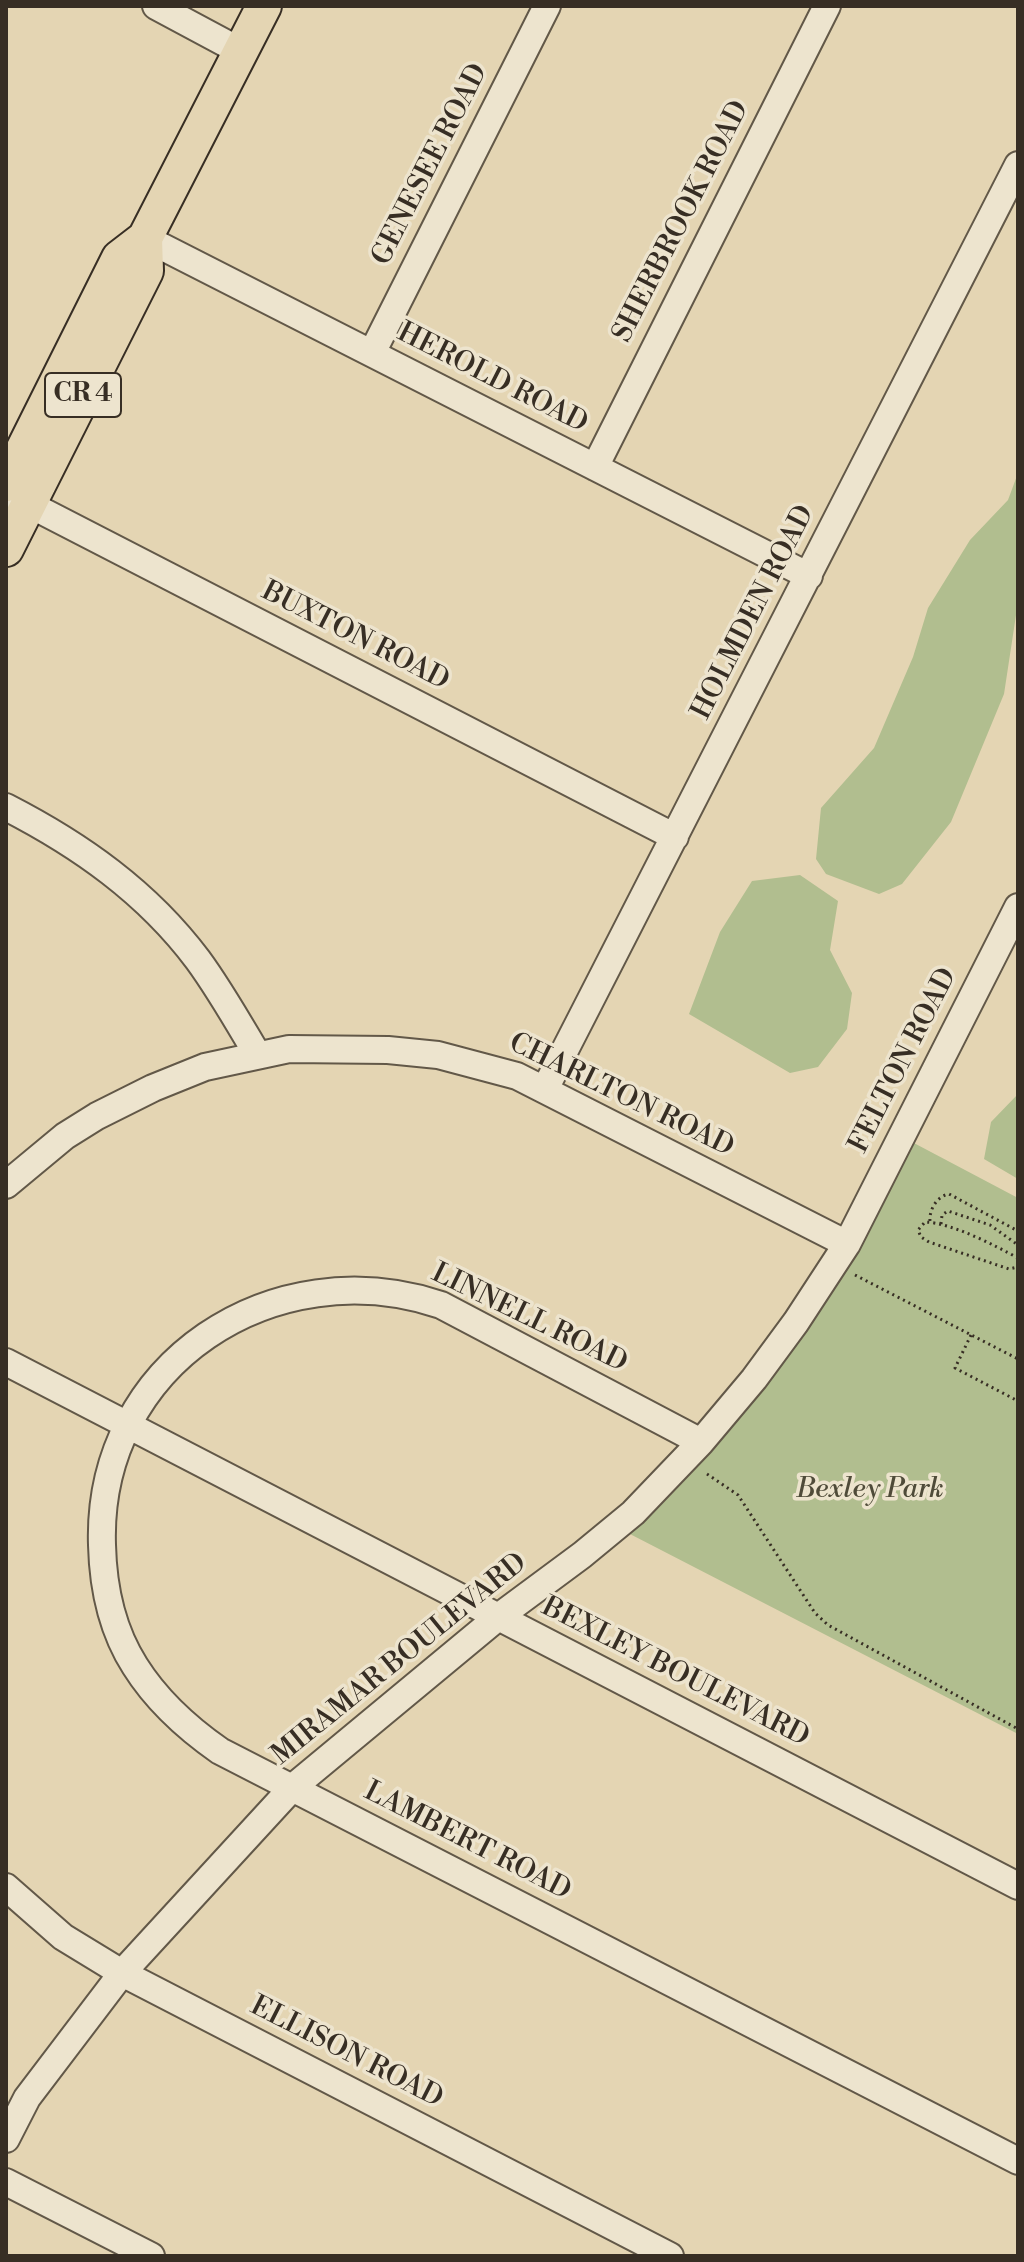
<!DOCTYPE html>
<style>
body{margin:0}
#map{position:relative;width:1024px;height:2262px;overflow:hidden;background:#e4d5b3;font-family:"Libre Bodoni",serif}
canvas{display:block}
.frame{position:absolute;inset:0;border:8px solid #372e24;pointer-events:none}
</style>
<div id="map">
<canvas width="1024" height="2262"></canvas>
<div class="frame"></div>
</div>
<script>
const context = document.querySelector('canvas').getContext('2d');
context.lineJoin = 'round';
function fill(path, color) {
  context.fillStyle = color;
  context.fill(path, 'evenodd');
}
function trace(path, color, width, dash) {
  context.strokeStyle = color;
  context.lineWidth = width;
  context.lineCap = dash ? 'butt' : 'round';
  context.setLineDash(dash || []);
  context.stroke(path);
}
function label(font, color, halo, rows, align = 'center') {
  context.font = font + ' "Libre Bodoni",serif';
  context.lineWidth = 7;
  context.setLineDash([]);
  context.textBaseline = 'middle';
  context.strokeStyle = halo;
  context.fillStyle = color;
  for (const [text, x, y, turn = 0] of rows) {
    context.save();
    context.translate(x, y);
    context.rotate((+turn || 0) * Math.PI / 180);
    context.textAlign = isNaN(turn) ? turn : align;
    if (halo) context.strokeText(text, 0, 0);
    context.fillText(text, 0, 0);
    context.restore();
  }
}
fill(new Path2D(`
 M1018 473V602L1004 694 951 822 902 884 879 894 826 874 816 859 821 808 874 748 913 657 928 608 970 540 1008 500Z
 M800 875 838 901 830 950 852 993 847 1029 818 1067 790 1073 689 1014 720 932 752 881Z
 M1018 1094V1179L984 1159 991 1122Z
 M912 1142 1018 1198V1734L628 1533 663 1503 700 1464 772 1375 844 1273Z`), '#b1be8f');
const minor = new Path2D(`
 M156 6 240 51
 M145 238 809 576
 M372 353 547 6
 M595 467 827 6
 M13 496 675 837
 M6 807C80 845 147 892 198 960 220 990 238 1022 257 1054
 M545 1089 1018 165
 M6 1185 65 1136 97 1116 153 1088 205 1067 289 1049 388 1050 438 1055 517 1076 847 1244
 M6 1362 1018 1886
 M701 1442 441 1305C274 1249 96 1363 102 1545 103 1587 112 1630 135 1666 157 1701 187 1728 220 1751L1018 2161
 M6 1887 63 1937 122 1973 670 2256
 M6 2139 27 2098 122 1973 292 1788 497 1618 582 1555 633 1513 701 1442 754 1379 796 1322 847 1244 1018 907
 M6 2182 151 2256`);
const major = new Path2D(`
 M6 484 119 258 145 238 264 6
 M6 549 146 271 145 238`);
trace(minor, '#625848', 30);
trace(major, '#372e24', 38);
trace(new Path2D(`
 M930 1221C929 1210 937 1196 949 1194L1018 1231
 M941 1224 942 1215 948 1211 990 1225 1018 1245
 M1018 1258C994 1245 952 1223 925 1222L918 1230 921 1237 929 1242 1009 1269 1018 1267
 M855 1275 1018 1359
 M971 1335 955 1368 1018 1401
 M707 1474 738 1495 815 1613 828 1625 1018 1729`), '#372e24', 3, [2, 4]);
trace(minor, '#ede4ce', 26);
trace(major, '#e4d5b3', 34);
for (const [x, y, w] of [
 [83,395,76]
]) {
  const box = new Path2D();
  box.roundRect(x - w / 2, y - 22, w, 44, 6);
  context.fillStyle = '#ede4ce';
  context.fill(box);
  trace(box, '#372e24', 2);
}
label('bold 26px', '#372e24', null, [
 ["CR 4",83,395]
]);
label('28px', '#372e24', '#ede4ce', [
 ["GENESEE ROAD",431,165,-63],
 ["SHERBROOK ROAD",682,222,-63],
 ["HEROLD ROAD",492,379,27],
 ["HOLMDEN ROAD",754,613,-63],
 ["BUXTON ROAD",355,637,27],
 ["FELTON ROAD",904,1061,-63],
 ["CHARLTON ROAD",621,1096,26],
 ["LINNELL ROAD",529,1319,26],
 ["MIRAMAR BOULEVARD",400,1660,-39],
 ["BEXLEY BOULEVARD",675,1673,27],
 ["LAMBERT ROAD",467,1842,27],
 ["ELLISON ROAD",346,2053,27]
]);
label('italic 28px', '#4f4b39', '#ede4ce', [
 ["Bexley Park",870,1490]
]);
</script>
